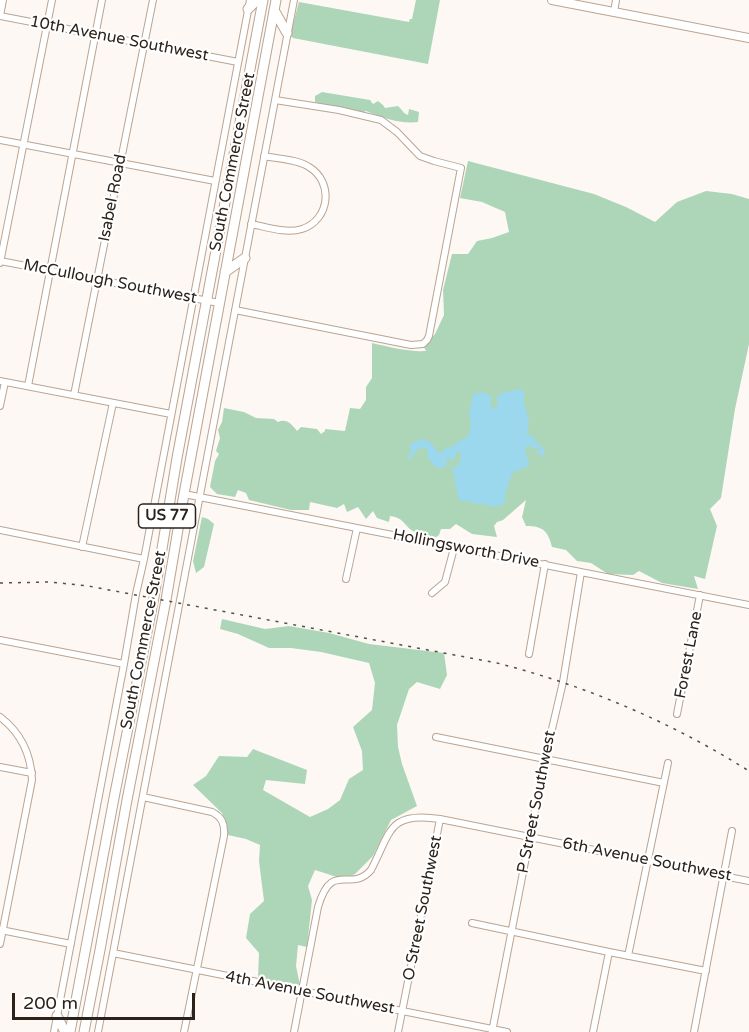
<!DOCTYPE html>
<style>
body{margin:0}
#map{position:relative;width:749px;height:1032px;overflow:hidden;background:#fdf8f4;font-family:"Varela Round",sans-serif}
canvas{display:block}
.scale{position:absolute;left:12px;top:993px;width:183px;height:27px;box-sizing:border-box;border:3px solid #2b221b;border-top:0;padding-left:8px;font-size:18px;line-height:21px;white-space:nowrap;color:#2b221b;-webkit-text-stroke:4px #fff;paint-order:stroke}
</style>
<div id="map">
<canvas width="749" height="1032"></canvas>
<div class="scale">200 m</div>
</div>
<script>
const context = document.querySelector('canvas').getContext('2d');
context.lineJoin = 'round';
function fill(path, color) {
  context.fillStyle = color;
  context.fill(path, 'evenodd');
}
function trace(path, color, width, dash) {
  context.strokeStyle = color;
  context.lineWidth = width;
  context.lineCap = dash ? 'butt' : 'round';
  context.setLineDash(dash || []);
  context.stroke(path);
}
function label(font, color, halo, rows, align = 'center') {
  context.font = font + ' "Varela Round",sans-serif';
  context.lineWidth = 4.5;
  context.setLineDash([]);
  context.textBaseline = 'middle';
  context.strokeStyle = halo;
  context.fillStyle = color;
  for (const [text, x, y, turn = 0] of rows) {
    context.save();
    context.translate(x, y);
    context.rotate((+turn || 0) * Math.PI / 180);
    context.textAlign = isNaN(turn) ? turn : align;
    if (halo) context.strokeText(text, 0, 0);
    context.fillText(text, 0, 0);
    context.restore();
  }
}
fill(new Path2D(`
 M416 0H440L428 64 293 38 290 35 299 2 409 22 410 19H412Z
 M322 92 370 100 373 104 378 101 383 105 385 108 398 106 401 109 404 113 408 115 409 109 419 112 418 122C400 124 383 118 366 111L361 113 315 102V96Z
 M468 161 594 194 626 207 655 222 677 202 706 191 732 194 749 199V344L735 409 721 498 710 509 717 526 705 579 694 576 698 589 662 583 639 571 633 575 608 574 591 563 577 561 566 550 552 547C548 531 543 526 526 526L522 517 526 500 503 520 497 522 494 526 497 537 472 534 456 524 450 529H441L439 535 433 539C424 538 418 535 410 529 402 522 403 518 390 516L389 522 377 518 373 511 366 519 358 507 347 512 344 504 337 508 310 502 309 510H291L249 500 246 493 238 490 235 497 217 494 210 487 215 461 219 454 216 451 220 438 218 430 222 422 224 408 244 412 256 418 274 419 278 422C286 418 292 424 297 431L301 427 317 429 321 434 325 431V429L345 431 350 408 360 409 366 400V387L372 378V343C390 347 408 352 426 351L424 347 435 334 444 315 443 290 452 254H468L477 241 492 238 509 232 505 212 482 202 460 198Z
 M202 517 208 519 214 524 204 567 196 573 193 561Z
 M222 619 265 629 289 626 329 633 369 644 444 653 447 675 440 689 417 682 409 689 397 725 398 747 402 764 417 806 391 820 373 856 355 874 343 879 315 870 308 886 312 900 307 947 298 945 296 966 300 985 258 978 259 953 246 938 250 914 264 901 259 861 260 845 246 839 228 835 222 813 193 785 206 776 219 756 247 757 253 749 307 770 305 784 266 780 263 790 310 817 328 809 340 800 349 779 363 770 362 751 353 727 372 710 375 683 369 663 321 652 291 648H269L238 634 220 629Z`), '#add6b8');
fill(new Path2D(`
 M520 389 524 392V404L529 420 527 434 534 437 535 441 544 449 545 456 536 453 540 449 537 447 533 450 532 446H527L525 452 530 465 512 473 505 495V502C498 509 489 507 481 503L476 504 468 501H460C455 491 456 478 452 467H457L460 462 461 453H455V459L451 461 449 458 446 460 447 465 442 468 435 467 428 458V452L424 447 417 450 410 460 406 457 411 455 410 444 422 439 430 442 440 454 446 448 453 446 459 441 468 437 471 426 469 415 473 394 483 392 491 396V409L498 405 497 397 502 393Z`), '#9bd7ed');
const street = new Path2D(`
 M614 12 616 0
 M0 16 238 62
 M0 16 3 0
 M0 140 215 181
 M251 224C267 227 286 234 302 229 330 220 334 182 309 167 297 159 278 159 264 156
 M0 261 219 303
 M0 263 52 0
 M235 310 411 345 423 344 427 340 429 336 461 168 434 161 420 156 397 132 381 120 339 110 275 100
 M0 381 171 414
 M28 386 102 0
 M74 395 153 0
 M0 406 5 382
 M184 494 749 605
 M0 530 144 559
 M82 547 113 403
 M346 579 357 528
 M432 593 445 582 454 548
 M0 640 124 664
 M529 654 545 564
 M677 714 700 595
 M0 717C21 733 31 754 32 780L0 944
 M436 737 664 783
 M0 767 32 773
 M143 797 212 812C222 817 225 824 224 836L184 1032
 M472 923 609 952 706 971
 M1 930 71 944
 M113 953 507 1032
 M628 956 668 763
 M54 1032 124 664 136 594 144 559 250 0
 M98 1032 294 0
 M294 1032 318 907C332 859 350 894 371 870 391 832 388 811 440 819L749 881
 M398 1032 440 819
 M492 1032 545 759 563 682 581 572
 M593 1032 609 952
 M694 1032 732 831`);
const secondary = new Path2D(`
 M552 0 749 38`);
const primary = new Path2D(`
 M248 9 257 0
 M274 10 287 33
 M225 272 245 258
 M57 1016 65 1032
 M70 1032 114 798 154 597 177 458 263 0
 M84 1032 100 950 127 800 166 600 184 494 276 0`);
trace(street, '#bba492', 8);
trace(secondary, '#bba492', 10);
trace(primary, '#bba492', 11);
trace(street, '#fff', 6);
trace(secondary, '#fff', 8);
trace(primary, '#fff', 9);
trace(new Path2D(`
 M0 583 50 582 88 586 497 663C587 686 671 722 749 771`), '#574e48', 1.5, [3, 6]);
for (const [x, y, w] of [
 [167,516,57]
]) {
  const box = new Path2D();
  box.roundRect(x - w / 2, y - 12, w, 24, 4.5);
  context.fillStyle = '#fff';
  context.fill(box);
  trace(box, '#2b221b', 1.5);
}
label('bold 15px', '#2b221b', null, [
 ["US 77",167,516]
]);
label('16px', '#2b221b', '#fff', [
 ["10th Avenue Southwest",119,39,11],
 ["South Commerce Street",233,162,-79],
 ["Isabel Road",113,198,-79],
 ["McCullough Southwest",110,282,11],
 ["Hollingsworth Drive",466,549,11],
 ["South Commerce Street",144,640,-79],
 ["Forest Lane",689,655,-79],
 ["P Street Southwest",537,802,-79],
 ["6th Avenue Southwest",647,860,11],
 ["O Street Southwest",423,908,-79],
 ["4th Avenue Southwest",310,993,11]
]);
</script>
